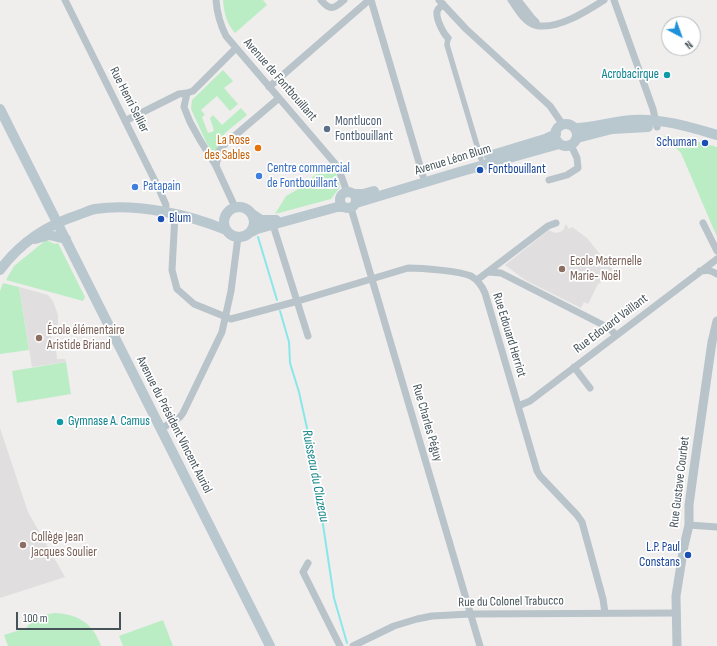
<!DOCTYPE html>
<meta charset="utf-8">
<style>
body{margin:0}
#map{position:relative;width:717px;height:646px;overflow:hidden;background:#f0eded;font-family:"Sofia Sans Condensed",sans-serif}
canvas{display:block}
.north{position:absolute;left:661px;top:16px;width:40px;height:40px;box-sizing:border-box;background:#fff;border:1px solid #b5bbbd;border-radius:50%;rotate:139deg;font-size:11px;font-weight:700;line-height:16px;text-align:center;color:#46545a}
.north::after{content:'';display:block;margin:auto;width:14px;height:18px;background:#1d92da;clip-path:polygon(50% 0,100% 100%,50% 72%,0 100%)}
.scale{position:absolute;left:16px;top:612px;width:105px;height:18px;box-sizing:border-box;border:2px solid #46545a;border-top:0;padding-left:5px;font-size:12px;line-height:14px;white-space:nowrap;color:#46545a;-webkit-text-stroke:3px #fff;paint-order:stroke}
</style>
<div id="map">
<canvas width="717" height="646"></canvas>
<div class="north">N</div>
<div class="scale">100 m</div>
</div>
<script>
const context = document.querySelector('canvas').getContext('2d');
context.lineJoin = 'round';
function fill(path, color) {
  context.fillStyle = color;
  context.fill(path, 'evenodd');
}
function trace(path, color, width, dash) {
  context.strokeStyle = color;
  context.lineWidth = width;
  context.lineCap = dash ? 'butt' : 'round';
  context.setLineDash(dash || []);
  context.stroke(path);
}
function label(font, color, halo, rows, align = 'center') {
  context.font = font + ' "Sofia Sans Condensed",sans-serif';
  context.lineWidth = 3.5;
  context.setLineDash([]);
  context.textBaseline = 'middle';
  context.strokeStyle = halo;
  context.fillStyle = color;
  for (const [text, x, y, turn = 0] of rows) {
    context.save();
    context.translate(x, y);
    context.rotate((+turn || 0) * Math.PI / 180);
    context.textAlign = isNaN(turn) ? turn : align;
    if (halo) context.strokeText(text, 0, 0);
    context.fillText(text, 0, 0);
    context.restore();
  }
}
fill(new Path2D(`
 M566 224 569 229 572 227 587 238 616 274 598 284 588 304 584 302 581 308 525 280 505 265 549 230 555 233 560 232 563 230Z
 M19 287 48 295 53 301 58 315V325L49 326 54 350 56 349 57 359H65L66 362 32 367Z
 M0 428 28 512 65 577 0 598Z`), '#e1dedf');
fill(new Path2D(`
 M223 0H263L267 5 235 33C226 23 224 12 223 0Z
 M223 70 233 81 224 88 238 104 230 111 217 96 201 110 205 115 202 117 208 133 214 131 210 118 213 115 222 125 241 108 247 115 225 133 214 156 207 144 191 109 192 100Z
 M664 136 688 139 717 147V237L681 153Z
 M329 163 335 170 340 187 331 199 275 214 286 196 300 188Z
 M46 240 55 244 58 243 85 297 83 301 6 280 14 266Z
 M3 283 19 287 29 350 0 354V291Z
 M66 362 71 394 17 403 12 371Z
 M54 613C78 614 93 623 101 646H8L4 635 26 628 32 621 44 615Z
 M163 620 173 646H123L119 636Z`), '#bbedc5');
trace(new Path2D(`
 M258 237 277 300
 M280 311 289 342 290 363 299 392 318 478 319 498 334 598 347 643`), '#89e7e9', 2);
trace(new Path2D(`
 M448 38 447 45 481 159`), '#b8c4ca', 5.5);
trace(new Path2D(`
 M65 0 159 189 166 205 165 213
 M216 0C217 14 220 24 226 36L338 167 347 192
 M321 0C330 11 334 9 344 0
 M371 0 423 176
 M439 0 466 29 550 106 563 125
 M511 0C517 8 524 22 535 25 556 31 587 11 604 0
 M518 0 532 18 536 22
 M614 0 653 109 657 127
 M443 4C441 7 437 9 437 12 436 19 443 33 448 38
 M269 87 369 0
 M187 93 184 107 190 122 200 140 216 166 235 207
 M125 121 179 94 187 93 193 91 236 48
 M216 166 219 151 225 144 279 98
 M549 180 567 175 578 168 577 158 571 145
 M351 208 480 646
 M175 214 172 270 177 289 194 304 231 319 298 301 408 268C422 268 459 271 471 276 478 280 482 286 485 293L537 471 540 476 577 515 582 522 603 599 605 613
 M703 223 717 251
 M273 225 308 336
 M700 271C707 270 711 270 717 274
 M488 272 501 273 609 328 616 335
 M477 280 548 226 556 223
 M574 367 590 388
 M518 406 530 401 717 259
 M161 429 180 417 183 413 222 332 231 291 238 237
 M689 525 717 527
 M308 563 303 572 340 646
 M353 646 394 626 417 619 432 616 470 614 675 613`), '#b8c4ca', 7);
trace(new Path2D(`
 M677 646 676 596 684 546 689 525V505L695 461 712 342 717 321`), '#b8c4ca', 9);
trace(new Path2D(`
 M0 109 270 646
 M555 135a11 11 0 1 1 22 0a11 11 0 1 1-22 0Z
 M575 128C594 128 613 121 632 120 661 118 690 127 717 135
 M577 138 612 129 648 127
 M489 156 545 139 556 134
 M340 200a8 8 0 1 1 16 0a8 8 0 1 1-16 0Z
 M354 194H363L374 191
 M356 203 459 172 559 144
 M224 222a15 15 0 1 1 30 0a15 15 0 1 1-30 0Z
 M252 214 261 220H276
 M249 233 257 229 337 207H344
 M35 239 49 235 66 239
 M0 270C20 243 47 225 78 215 84 213 90 210 95 209 136 203 188 214 226 230`), '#b9c7cf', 10);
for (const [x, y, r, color] of [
 [667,75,4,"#0f9aa8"],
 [327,129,4,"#5c6f8a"],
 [705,143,4,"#1a4fb4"],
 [258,148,4,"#e8710a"],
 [480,170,4,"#1a4fb4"],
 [259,176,4,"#3f7fe0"],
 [135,187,4,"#3f7fe0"],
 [161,219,4,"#1a4fb4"],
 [562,269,4,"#8d6e63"],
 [39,338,4,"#8d6e63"],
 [60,422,4,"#0f9aa8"],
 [23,545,4,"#8d6e63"],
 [688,555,4,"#1a4fb4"]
]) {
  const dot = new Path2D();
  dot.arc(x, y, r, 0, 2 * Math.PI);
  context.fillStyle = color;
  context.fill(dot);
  trace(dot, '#fff', 1.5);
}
label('13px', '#0d838f', '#fff', [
 ["Acrobacirque",659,75],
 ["Gymnase A. Camus",68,422,"left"]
], 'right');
label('13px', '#46545a', '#fff', [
 ["Avenue de Fontbouillant",280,80,49],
 ["Rue Henri Sellier",129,100,63],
 ["Avenue Léon Blum",453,160,-17],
 ["Rue Edouard Vaillant",611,324,-37],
 ["Rue Edouard Herriot",509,335,73],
 ["Rue Charles Péguy",427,423,74],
 ["Avenue du Président Vincent Auriol",174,425,63],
 ["Rue Gustave Courbet",680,482,-83],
 ["Rue du Colonel Trabucco",511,602,-1]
]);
label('13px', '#4e5e75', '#fff', [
 ["Montlucon",335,122],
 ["Fontbouillant",335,137]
], 'left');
label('13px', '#c56008', '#fff', [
 ["La Rose",250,141],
 ["des Sables",250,156]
], 'right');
label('13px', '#164399', '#fff', [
 ["Schuman",697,143],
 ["Fontbouillant",488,170,"left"],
 ["Blum",169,219,"left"],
 ["L.P. Paul",680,548],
 ["Constans",680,563]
], 'right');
label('13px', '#366cbe', '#fff', [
 ["Centre commercial",267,169],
 ["de Fontbouillant",267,184],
 ["Patapain",143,187]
], 'left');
label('13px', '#785e54', '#fff', [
 ["Ecole Maternelle",570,262],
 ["Marie- Noël",570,277],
 ["École élémentaire",47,331],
 ["Aristide Briand",47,346],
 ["Collège Jean",31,538],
 ["Jacques Soulier",31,553]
], 'left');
label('italic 14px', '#0f8386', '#fff', [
 ["Ruisseau du Cluzeau",315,476,79]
]);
</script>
